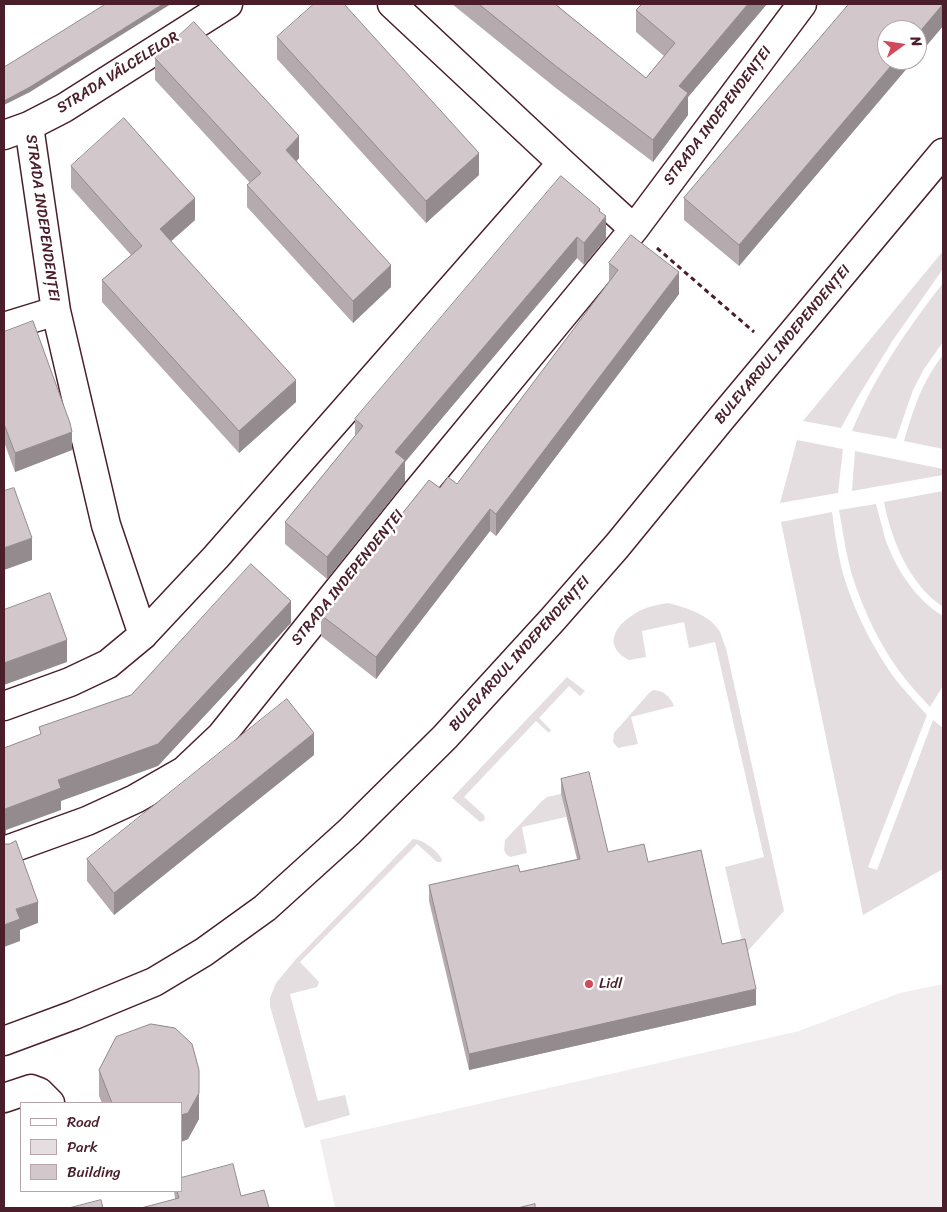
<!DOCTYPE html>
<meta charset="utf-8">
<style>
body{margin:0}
#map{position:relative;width:947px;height:1212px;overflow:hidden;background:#fff;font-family:Sriracha,sans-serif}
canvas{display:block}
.frame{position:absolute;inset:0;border:5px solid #4a1f2b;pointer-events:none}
.legend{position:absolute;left:20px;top:1102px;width:162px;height:90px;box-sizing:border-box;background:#fff;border:1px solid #b7a5aa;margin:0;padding:6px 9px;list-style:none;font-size:15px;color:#4a1f2b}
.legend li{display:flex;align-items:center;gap:10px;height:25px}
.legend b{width:25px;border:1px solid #b7a5aa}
.north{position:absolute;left:877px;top:20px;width:50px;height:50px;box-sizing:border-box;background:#fff;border:1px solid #b7a5aa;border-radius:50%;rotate:76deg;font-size:14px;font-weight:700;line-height:20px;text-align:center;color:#4a1f2b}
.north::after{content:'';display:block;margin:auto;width:18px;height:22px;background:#d1495b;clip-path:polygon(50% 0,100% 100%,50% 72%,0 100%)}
</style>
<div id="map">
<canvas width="947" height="1212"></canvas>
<div class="frame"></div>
<ul class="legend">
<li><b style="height:6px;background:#fff"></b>Road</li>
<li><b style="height:14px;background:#e5dee0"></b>Park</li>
<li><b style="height:14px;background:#d2c7cb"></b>Building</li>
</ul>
<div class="north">N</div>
</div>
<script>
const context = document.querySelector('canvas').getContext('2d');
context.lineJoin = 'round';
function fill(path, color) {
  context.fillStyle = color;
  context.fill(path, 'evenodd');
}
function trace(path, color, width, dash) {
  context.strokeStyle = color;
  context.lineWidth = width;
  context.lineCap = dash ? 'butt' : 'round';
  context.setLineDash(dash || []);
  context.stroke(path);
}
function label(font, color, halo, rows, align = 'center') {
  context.font = font + ' Sriracha,sans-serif';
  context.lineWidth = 5;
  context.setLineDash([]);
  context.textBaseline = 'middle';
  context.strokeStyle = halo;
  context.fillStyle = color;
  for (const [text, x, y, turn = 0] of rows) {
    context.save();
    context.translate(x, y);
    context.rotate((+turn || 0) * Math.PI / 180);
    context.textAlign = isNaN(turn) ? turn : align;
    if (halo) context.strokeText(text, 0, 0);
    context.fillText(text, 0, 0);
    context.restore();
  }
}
fill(new Path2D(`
 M943 984V1208H335L320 1140 799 1031 900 993Z`), '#f2eeef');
fill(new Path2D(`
 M943 251V269L893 340 858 397 841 428 803 421Z
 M943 283V342L924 369 913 390 896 439 852 431C874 377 908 328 943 283Z
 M942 356 943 357V449L904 441C914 408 921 384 942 356Z
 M797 440 843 449 838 493 780 503Z
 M855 451 943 469V475L852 491Z
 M943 491V607C910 585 891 540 884 502Z
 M876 504C879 515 882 527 885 538 895 568 916 600 943 616V686L930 707C923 699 914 690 907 681 882 651 864 612 852 575 846 554 843 532 839 510Z
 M832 512C835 534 838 556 844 577 855 613 877 657 901 686 909 696 918 705 927 715L868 867 877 870 933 720 943 728V869L863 915 781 522Z
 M668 603C684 607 708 614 718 629 722 634 723 642 726 648L784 911 745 954 725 867 764 857 715 642 689 648 684 622 642 631 646 657 629 660C595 642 625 615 649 607 655 605 662 604 668 603Z
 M567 677 585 691 580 696 569 686 539 718 551 730 549 733 536 721 464 797 484 815 485 819 483 821 480 822 452 798Z
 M653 690C664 691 670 696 674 706L631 717 638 744 618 748 613 742 614 733 649 693Z
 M561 794 566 817 522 827 527 853 510 857 506 854 504 850 505 840 543 800 547 797Z
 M413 839C422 839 439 851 442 860L441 862H437L417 844 300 962 319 982 317 987 290 994 318 1101 345 1095 350 1115 305 1128 270 1006V998L276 983 296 959Z`), '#e5dee0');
const street = new Path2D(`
 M392 4 562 163 634 229
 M29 126 56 311 106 525 143 635
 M4 135 29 126 64 108 228 4
 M4 327 56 311
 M4 706 70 682 108 664 143 635 216 557 562 163
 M4 851 87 821 135 799 184 771 221 736 416 493 634 229 802 4
 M4 1098 31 1089 39 1092 50 1103`);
const secondary = new Path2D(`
 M4 1041 74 1015 154 982 204 952 265 908 349 832 445 737 553 619 617 546 720 420 943 153`);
trace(street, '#4a1f2b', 31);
trace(secondary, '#4a1f2b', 31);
trace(new Path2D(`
 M657 248 754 332`), '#4a1f2b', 3, [5, 4]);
trace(street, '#fff', 28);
trace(secondary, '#fff', 28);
fill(new Path2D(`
 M452 4H555L646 78 664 56 636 32V10L642 4H767L688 97V115L653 162 557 89Z
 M849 4H943V26L917 57V30H887V60H914L739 266 684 220V198Z
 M277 37 479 175 426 223 277 59Z
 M155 58 299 158 297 161 391 287 353 323 247 207V185L250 183 155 80Z
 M71 166 195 220 171 241 296 402 239 453 102 302V280L131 255 71 188Z
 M600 212 606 238 584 265 577 258 405 462V482L327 579 285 544V522L355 436V419Z
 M609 263 679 294 496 536 490 531 376 679 321 636V615L440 488 457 484 609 283Z
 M4 332 72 450 15 472 4 442Z
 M314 755 114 915 87 881V859Z
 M561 779 608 852 648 862 722 944 756 1005 469 1070 429 901V885L520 872 577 859 561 794Z
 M151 1024 175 1028 192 1044 199 1070V1119L188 1139 181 1142V1103H102L99 1096V1070L116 1037Z
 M174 1191 241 1196 269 1208 175 1199Z`), '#b5abaf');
fill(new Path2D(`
 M163 4H171L30 92 4 105V101Z
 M748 4H767L688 97V115L653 162V140L679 86Z
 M943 4V26L917 57V35Z
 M896 60H914L739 266V245Z
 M299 136V158L286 171V150Z
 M479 153V175L426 223V201Z
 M195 198V220L160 251V229Z
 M600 209V224L606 216V238L584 265V243Z
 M577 237V258L405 462V482L327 579V557L395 452Z
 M391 265V287L353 323V301Z
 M679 272V294L496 536V514Z
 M296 380V402L239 453V431Z
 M72 432V450L15 472V453Z
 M490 509V531L376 679V657Z
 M32 538V560L4 570V548Z
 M291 601V623L158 766 61 801V810L6 830V834H4V813L5 809 58 780Z
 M67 640V662L4 685V663Z
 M314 733V755L114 915V893Z
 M38 902V923L20 930V941L4 947V925L16 909Z
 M756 989V1005L469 1070V1054Z
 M199 1093V1119L188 1139 181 1142V1115Z`), '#938b8e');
const building = new Path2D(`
 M106 4H163L30 87 4 101V67L14 61Z
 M314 4H344L479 153 426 201 277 37Z
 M479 4H555L646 78 675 43 636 10 642 4H748L679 86 688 93 653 140 557 67Z
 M849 4H943L917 35V30H887V60H896L739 245 684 198Z
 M194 22 299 136 286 150 391 265 353 301 247 185 261 173 155 58Z
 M124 118 195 198 160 229 296 380 239 431 102 280 142 246 71 166Z
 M561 176 600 209 599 211 606 216 584 243 577 237 395 452 405 460 327 557 285 522 363 426 355 419Z
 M631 235 679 272 496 514 490 509 376 657 321 615 429 480 440 488 448 477 457 484 618 270 609 263Z
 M33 321 70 423 72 432 15 453 4 424V332Z
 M14 488 32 538 4 548V491Z
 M251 564 291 601 158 744 58 780 61 788 5 809 6 812 4 813V748L41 734 39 727 131 695Z
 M50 593 67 640 4 663V610Z
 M287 699 314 733 114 893 87 859Z
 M589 772 608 852 644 844 648 862 701 850 722 944 745 939 756 989 469 1054 429 885 518 865 520 872 580 859 561 779Z
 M16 841 38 902 16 909 20 919 4 925V844H9Z
 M151 1024 175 1028 192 1044 199 1070V1093L188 1113 181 1115V1103H112L99 1070 116 1037Z
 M233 1164 241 1196 264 1190 269 1208H141L179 1198 177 1191H181V1178Z
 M101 1200 103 1208H69Z
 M535 1204V1208H518Z`);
fill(building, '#d2c7cb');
trace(building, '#938b8e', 1);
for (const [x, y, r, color] of [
 [589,984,5,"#d1495b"]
]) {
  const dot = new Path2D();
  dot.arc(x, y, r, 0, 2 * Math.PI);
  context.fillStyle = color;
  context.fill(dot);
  trace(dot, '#fff', 2);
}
label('15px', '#4a1f2b', '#fff', [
 ["STRADA VÂLCELELOR",118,73,-32],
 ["STRADA INDEPENDENȚEI",718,116,-53],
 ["STRADA INDEPENDENȚEI",42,218,82],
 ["BULEVARDUL INDEPENDENȚEI",783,345,-50],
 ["STRADA INDEPENDENȚEI",348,578,-51],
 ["BULEVARDUL INDEPENDENȚEI",520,654,-48]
]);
label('15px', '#4a1f2b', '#fff', [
 ["Lidl",599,984]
], 'left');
</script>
